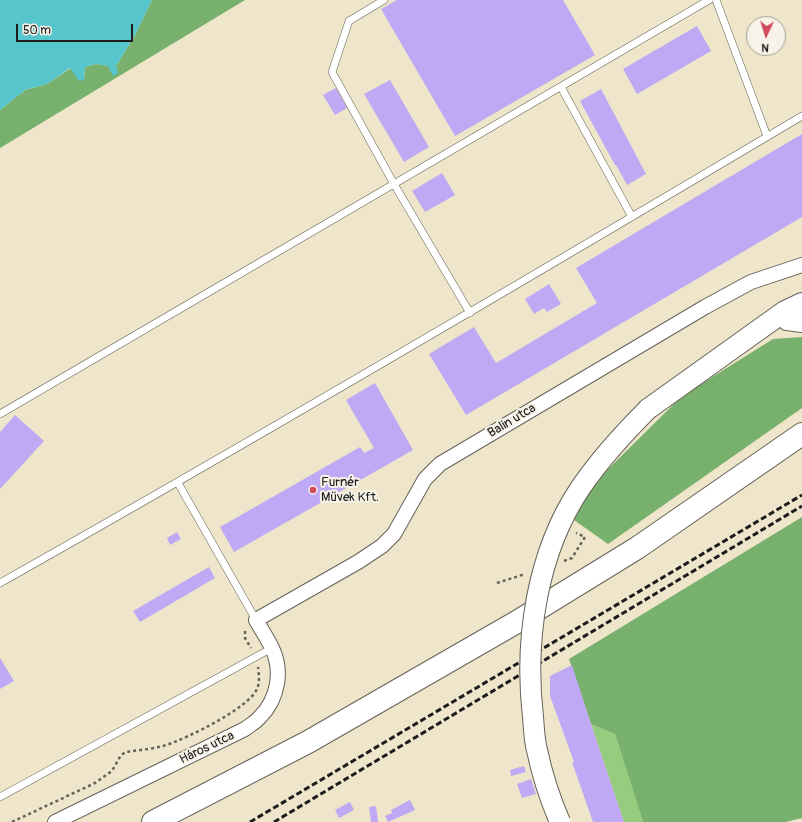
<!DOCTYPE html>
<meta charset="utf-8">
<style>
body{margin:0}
#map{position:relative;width:802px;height:822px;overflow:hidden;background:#eee5ca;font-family:Pangolin,sans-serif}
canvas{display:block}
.north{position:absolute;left:746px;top:16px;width:40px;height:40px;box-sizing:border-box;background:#f7f3e8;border:1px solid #9f9d96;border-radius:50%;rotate:184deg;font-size:11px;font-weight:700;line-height:16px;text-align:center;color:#1c1c1c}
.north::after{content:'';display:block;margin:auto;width:14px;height:18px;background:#d1495b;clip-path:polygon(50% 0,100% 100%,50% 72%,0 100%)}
.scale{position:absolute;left:16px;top:24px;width:117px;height:18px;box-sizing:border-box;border:2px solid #1c1c1c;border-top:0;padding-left:5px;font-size:12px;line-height:14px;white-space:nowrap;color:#1c1c1c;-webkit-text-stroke:3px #f7f3e8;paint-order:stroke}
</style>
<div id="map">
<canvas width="802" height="822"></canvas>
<div class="north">N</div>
<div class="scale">50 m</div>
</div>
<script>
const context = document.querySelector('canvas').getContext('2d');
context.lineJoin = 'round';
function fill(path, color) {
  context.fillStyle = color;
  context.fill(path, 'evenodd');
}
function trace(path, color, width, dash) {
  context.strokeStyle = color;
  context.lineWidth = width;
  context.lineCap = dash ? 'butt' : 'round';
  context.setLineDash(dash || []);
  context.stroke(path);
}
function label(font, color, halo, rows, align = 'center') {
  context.font = font + ' Pangolin,sans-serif';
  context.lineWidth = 4;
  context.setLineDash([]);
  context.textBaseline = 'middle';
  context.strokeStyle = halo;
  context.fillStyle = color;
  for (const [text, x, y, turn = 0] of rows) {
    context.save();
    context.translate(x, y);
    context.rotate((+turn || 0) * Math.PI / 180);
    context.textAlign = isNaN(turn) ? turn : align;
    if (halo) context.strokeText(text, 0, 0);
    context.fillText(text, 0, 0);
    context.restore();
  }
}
fill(new Path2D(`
 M591 724 615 734 643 822H624Z`), '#96cc7e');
fill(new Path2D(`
 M152 0H245L0 148V110L25 90 47 84 71 68 84 80 85 67 96 64 108 66H116L135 35Z
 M802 337V408L608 544 574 520 594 483 682 396 773 339Z
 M802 517V818L786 822H643L615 734 591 724 569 659Z`), '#78b06d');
fill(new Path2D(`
 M0 0H152L135 35 116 66 118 73 113 76 108 66 96 64 85 67 84 80 79 81 70 68 47 84 25 90 0 110Z`), '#57c5cc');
fill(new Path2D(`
 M397 0H563L595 55 455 136 381 9Z
 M697 26 711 51 637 94 623 69Z
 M390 80 429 147 404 162 364 94Z
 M336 88 347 108 335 115 323 95Z
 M601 89 646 174 627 185 616 165H615L580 101Z
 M802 134V217L466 415 429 354 474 327 496 363 597 303 576 268Z
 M442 173 455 195 425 212 412 191Z
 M549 284 561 304 547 312 544 308 534 314 525 299Z
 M375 383 413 450 234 552 220 527 360 447 364 453 374 448 346 400Z
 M15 415 44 441 0 489V432Z
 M177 532 181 539 170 545 167 538Z
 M209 567 215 578 140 622 133 611Z
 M0 658 14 681 0 689Z
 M572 665 591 724 624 822H593L572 762H574L550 696V676Z
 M524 766 526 772 511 776 510 770Z
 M531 779 536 794 522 798 517 784Z
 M410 800 415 810 388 822 385 816 392 813 391 810Z
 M350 802 354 810 339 818 335 810Z
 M376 806 378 822H371L369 807Z`), '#bfa9f4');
const lane = new Path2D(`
 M384 0 349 21 332 72 394 184 470 313
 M716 0 767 136
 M561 87 632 217
 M0 414 709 0
 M178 483 256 620
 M0 583C270 431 536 274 802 116
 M0 797 272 648`);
const street = new Path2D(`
 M55 822 245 729C250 725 256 722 260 717 278 699 283 671 272 648 267 638 261 629 256 620L358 562 382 546 394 534 425 479 440 464 705 307 751 282 802 265`);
const secondary = new Path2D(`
 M787 320 802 322
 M648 409 785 311 802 303`);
const primary = new Path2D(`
 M153 822 308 742 515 623 637 548 802 434`);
trace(lane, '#666259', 8);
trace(street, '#666259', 16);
trace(secondary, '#666259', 22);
trace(primary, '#666259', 24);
trace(new Path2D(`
 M564 561 572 558 585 537 576 533
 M497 583 525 574
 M245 631V638L251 648
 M12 822 95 783 112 771 121 755 126 752C139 750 153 749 166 745 186 739 249 708 257 689 260 682 259 675 258 667`), '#666259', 2.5, [3, 3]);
trace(lane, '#fff', 7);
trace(street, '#fff', 14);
trace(secondary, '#fff', 20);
trace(primary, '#fff', 22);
trace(new Path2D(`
 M250 822 802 495
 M274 822 802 506`), '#1c1c1c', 3, [6, 3]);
const secondaryBridge = new Path2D(`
 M560 822C550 799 542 774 537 750 534 739 534 728 533 717 524 639 537 552 581 487 601 458 624 433 648 409`);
trace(secondaryBridge, '#666259', 22, []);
trace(secondaryBridge, '#fff', 20);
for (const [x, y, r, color] of [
 [313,490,4,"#d1495b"]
]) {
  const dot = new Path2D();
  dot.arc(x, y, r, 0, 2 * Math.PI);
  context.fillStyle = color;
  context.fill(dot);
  trace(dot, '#f7f3e8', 1.5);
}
label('13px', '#1c1c1c', '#f7f3e8', [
 ["Balin utca",512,421,-31],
 ["Háros utca",207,748,-26]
]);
label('13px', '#1c1c1c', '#f7f3e8', [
 ["Furnér",321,483],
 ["Művek Kft.",321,498]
], 'left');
</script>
